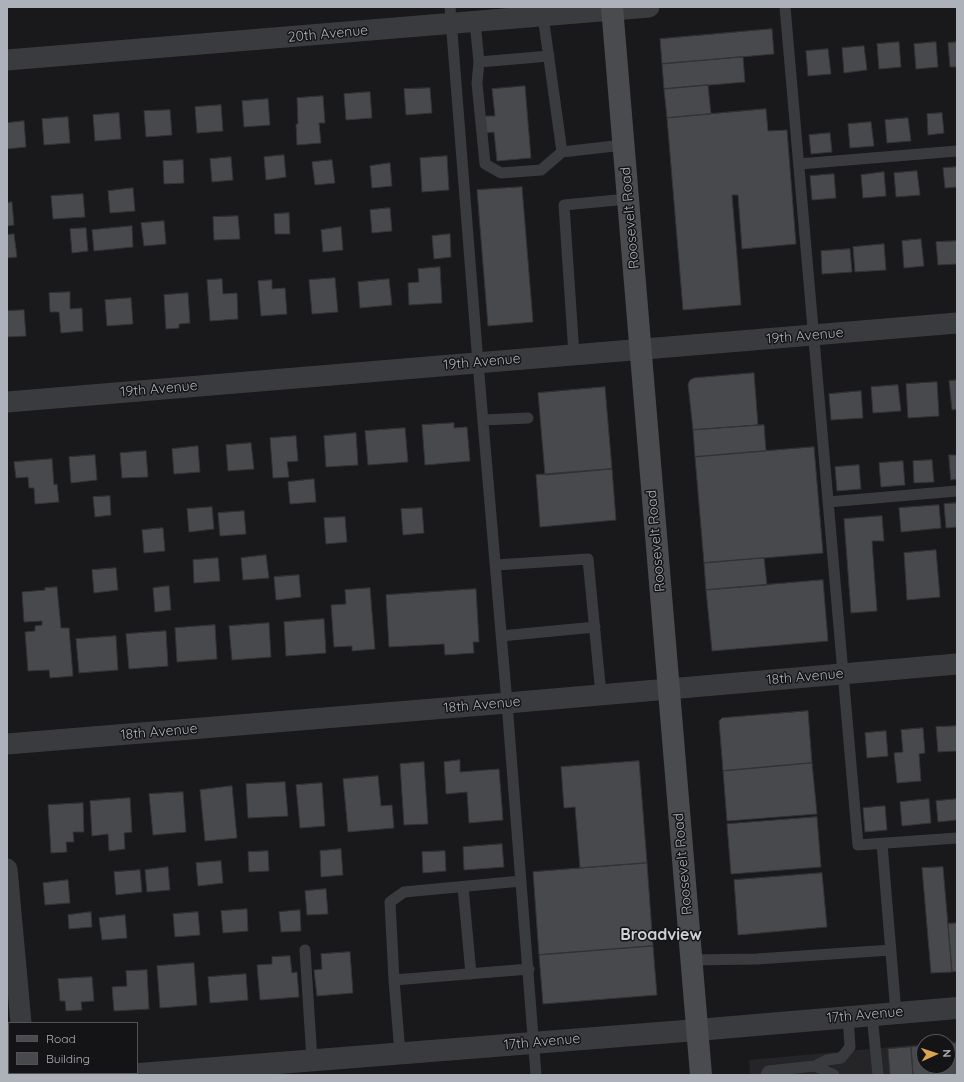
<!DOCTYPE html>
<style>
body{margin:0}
#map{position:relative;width:964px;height:1082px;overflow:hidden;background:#19191b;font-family:Quicksand,sans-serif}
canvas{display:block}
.frame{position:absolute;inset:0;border:8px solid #adb1b9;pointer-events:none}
.legend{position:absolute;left:8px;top:1022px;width:130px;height:52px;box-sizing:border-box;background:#141416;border:1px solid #515357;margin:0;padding:5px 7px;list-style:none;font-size:12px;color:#adb1b9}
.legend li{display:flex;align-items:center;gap:8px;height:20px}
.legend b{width:20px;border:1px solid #515357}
.north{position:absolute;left:916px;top:1034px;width:40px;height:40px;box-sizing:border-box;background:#141416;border:1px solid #515357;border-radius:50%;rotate:87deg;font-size:11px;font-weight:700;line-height:16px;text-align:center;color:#adb1b9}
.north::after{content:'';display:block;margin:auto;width:14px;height:18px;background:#dca34f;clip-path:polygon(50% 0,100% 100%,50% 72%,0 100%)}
</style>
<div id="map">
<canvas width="964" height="1082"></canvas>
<div class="frame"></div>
<ul class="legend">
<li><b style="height:5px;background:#494b4f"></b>Road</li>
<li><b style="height:11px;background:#48494d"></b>Building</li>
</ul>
<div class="north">N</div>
</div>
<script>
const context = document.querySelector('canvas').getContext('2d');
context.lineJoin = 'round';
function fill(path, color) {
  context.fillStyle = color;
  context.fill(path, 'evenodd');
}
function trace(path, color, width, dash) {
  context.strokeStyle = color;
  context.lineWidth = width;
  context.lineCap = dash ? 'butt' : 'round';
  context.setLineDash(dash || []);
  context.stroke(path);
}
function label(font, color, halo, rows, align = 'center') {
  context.font = font + ' Quicksand,sans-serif';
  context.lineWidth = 3;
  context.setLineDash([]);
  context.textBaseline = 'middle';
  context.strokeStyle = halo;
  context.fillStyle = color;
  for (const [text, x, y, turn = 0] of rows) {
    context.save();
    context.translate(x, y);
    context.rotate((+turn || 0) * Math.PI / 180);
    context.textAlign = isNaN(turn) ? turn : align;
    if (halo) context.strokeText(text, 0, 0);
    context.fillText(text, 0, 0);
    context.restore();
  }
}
fill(new Path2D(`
 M957 1041V1075H750L749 1060 924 1044V1066H948V1042Z`), '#252527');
const building = new Path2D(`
 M772 29 774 54 662 64 660 39Z
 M899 42 901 67 879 69 877 44Z
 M936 42 938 67 916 69 914 44Z
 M957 42V67H950L948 43Z
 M864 46 867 70 844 73 842 48Z
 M828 49 831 74 808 76 806 51Z
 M743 57 745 82 664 89 662 64Z
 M708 85 711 114 667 118 664 89Z
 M525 86 531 158 497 161 494 132 485 133 484 116H495L492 89Z
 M430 88 432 113 406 115 404 89Z
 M370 92 372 118 346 120 344 94Z
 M323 96 325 123H319L321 143 297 145 296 124H298L297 98Z
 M268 99 270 125 244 127 242 101Z
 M221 105 223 131 197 133 195 107Z
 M766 109 768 131 787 130 796 244 742 249 738 195H732L741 305 683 310 667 118Z
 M170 110 172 135 146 137 144 111Z
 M119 113 121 139 95 141 93 115Z
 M942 113 944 133 928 135 927 114Z
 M68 117 70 143 44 145 42 119Z
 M908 118 911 141 887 143 885 120Z
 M24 121 26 147 7 149V123Z
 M871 122 874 146 850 148 848 124Z
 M830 133 832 152 811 154 809 135Z
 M284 155 286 177 266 180 264 157Z
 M447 156 449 190 422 192 420 158Z
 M231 157 233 180 212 182 210 159Z
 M183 160 184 183 164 184 163 161Z
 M332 160 335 183 315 185 312 162Z
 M390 163 392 186 372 188 370 166Z
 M957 167V187L945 188 943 168Z
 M917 171 920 195 896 197 894 173Z
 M884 172 886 196 863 198 861 175Z
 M834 174 836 198 812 200 810 176Z
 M522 187 533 322 488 326 477 190Z
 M133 188 135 211 110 213 108 191Z
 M83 194 85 217 53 219 51 196Z
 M12 202 14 225 7 226V203Z
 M390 208 392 231 372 233 370 210Z
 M289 213 290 234H275L274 214Z
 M238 216 240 239 214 240 213 217Z
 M164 221 166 244 144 246 141 223Z
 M132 226 133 247 94 251 92 230Z
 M341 227 343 250 323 252 321 230Z
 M86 228 88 251 72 253 70 229Z
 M14 234 17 257 7 258V235Z
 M450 234 451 257 434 259 432 236Z
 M921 239 924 266 904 268 902 241Z
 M957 241V264L938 265 936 242Z
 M884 244 886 270 855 272 853 247Z
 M850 249 852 272 822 274 821 251Z
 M440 267 442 303 409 305 408 283 419 282 418 269Z
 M335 278 338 312 312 314 309 280Z
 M222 279 223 294 237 293 238 319 210 321 207 280Z
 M389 279 392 305 360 308 358 282Z
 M272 280V289L285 288 287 314 261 316 258 281Z
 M70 292V309L82 308 83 331 61 333 59 312H50L49 293Z
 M188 293 190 323 179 324V328L166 329 164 295Z
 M131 298 133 324 107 326 105 300Z
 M24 310 26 336 7 337V311Z
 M754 373 758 425 693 430 688 384 690 380 694 378Z
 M957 380V409L952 410 949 381Z
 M937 382 939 416 908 418 906 384Z
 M898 385 901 411 873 413 871 387Z
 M605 387 612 469 545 475 538 393Z
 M861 391 863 418 831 420 829 394Z
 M454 423V428L467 427 470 461 425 465 422 425Z
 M764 425 766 451 695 457 693 430Z
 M405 428 408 462 368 465 365 431Z
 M356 433 358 465 326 467 324 436Z
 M296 436 298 461 287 462 289 477 273 478 270 438Z
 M251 443 254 469 228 471 226 445Z
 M198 446 200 472 174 474 172 449Z
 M814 447 823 553 704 563 695 457Z
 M146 451 148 477 122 478 120 453Z
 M95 455 97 480 71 483 69 457Z
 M949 455H957V479L951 480Z
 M52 459 54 485 57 484 59 502 35 504 34 488H29L28 477 16 478 14 462Z
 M932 460 934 482 914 483 913 461Z
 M903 461 905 485 881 487 879 463Z
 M859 465 861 489 837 491 835 467Z
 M612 469 616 520 540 527 536 475Z
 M314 479 316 502 290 504 288 482Z
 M110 496 111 515 95 517 93 497Z
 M957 503V527L946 528 944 504Z
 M939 505 941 528 901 532 899 508Z
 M212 507 214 529 189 532 187 509Z
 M422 508 424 533 403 535 401 509Z
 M244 511 246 534 220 536 218 513Z
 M882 516 884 541H872L877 611 851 613 844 519Z
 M345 517 347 542 326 544 324 518Z
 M163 528 165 551 144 553 142 530Z
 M936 550 940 597 907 600 904 553Z
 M266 555 269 578 243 580 241 558Z
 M218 558 220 581 194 583 193 560Z
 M764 558 767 585 706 590 704 563Z
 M116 568 118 590 94 593 92 570Z
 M299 575 301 597 276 600 274 577Z
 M823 580 828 641 712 651 706 590Z
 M169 586 171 610 155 612 153 588Z
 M57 587 61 628H69L73 676 50 678 49 670 28 671 25 632 35 631V626L42 625V621L24 622 22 592 45 590V588Z
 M370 588 375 649 352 651V646L334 647 331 605 346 604 345 590Z
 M476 589 479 642H473L474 653 445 655 444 644 389 647 386 595Z
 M324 619 326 653 286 656 284 622Z
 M269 623 271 657 232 660 229 626Z
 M215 625 217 659 177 662 175 628Z
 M166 631 168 666 129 669 126 634Z
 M116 636 118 670 79 673 76 639Z
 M808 711 812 763 723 771 719 721 722 718Z
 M957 726V751L938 752 936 727Z
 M923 728 925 753 919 754 921 781 897 783 894 753 903 752 901 730Z
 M886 731 888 756 867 758 865 733Z
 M460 760V772L499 769 503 820 469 823 467 792 446 794 444 762Z
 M639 761 647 863 580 868 575 807 564 808 561 767Z
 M424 762 428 824 404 825 400 764Z
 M812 763 817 814 727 821 723 771Z
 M378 776 381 806 392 805 394 828 348 832 343 779Z
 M285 782 288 816 248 818 246 784Z
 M322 783 325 826 300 828 296 785Z
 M232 786 237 838 205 841 200 790Z
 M183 792 186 832 153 835 149 794Z
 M130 798 132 832 124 833 125 849 109 851 108 834 92 836 90 801Z
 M929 799 931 823 902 826 900 802Z
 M957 799V820L938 822 936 801Z
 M83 803 84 832H73L74 842H66L67 852 51 853 48 805Z
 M885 806 887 830 865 832 863 808Z
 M817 817 821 867 731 874 727 824Z
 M502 844 504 867 464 870 463 847Z
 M341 849 343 875 321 877 320 851Z
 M268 851 269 871 249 872 248 852Z
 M445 851 446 871 423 873 422 852Z
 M221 861 223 883 198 886 196 863Z
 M647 863 653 946 539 955 533 872Z
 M168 867 170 890 147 892 145 870Z
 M943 867 952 972 931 973 922 868Z
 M140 870 142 892 116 895 114 872Z
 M822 873 827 927 738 935 734 880Z
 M68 880 70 903 45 905 43 883Z
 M326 889 328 914 307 915 305 891Z
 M247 909 248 931 223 933 221 911Z
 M300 910 301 931 281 932 279 912Z
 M91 912 92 927 69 929 68 915Z
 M198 912 200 935 175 937 173 914Z
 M125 915 127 938 102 940 99 918Z
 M957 923V971L952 972 948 924Z
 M653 946 657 995 543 1004 539 955Z
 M350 952 353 993 317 996 314 970 322 969 321 954Z
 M290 956 292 973 297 972 299 997 260 1000 257 965 272 964V957Z
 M194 963 197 1005 160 1008 157 966Z
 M147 970 149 1009 114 1011 112 987 127 986 126 971Z
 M246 974 248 1000 210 1003 208 977Z
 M92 977 94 1001 81 1002 82 1010 66 1011 65 1001H60L58 979Z
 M957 1043V1075H934L933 1066H948V1044Z
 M924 1046V1066H933L934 1075H913L911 1047Z
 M911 1047 913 1075H890L888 1049Z`);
fill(building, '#48494d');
trace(building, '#333336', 1);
trace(new Path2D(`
 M450 7 478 363 507 703 536 1075
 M785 7 858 845 957 838
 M543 16 562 152
 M475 22 479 62
 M549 56 479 62 477 83 485 164 501 173 541 170 562 152 623 145
 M799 164 957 151
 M574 355 564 205 628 199
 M483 420 528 418
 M828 502 957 491
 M496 565 588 559 601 695
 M501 636 595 627
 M882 844 896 1013
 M463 887 471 974
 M305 950 312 1060
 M691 960 757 959 891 950
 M394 980 390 902 404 892 521 881
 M872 1015 878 1075
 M400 1053 394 980 529 969
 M815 1066 827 1060 841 1058 850 1047 848 1017
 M766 1075 768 1071 815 1066 834 1075`), '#3a3b3f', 11);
trace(new Path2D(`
 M7 60 649 7
 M7 402 957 323
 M7 744 507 703 957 664
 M7 869 21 1023
 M25 1073V1075`), '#3a3b3f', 21);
trace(new Path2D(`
 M127 1075 697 1030 957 1008`), '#3a3b3f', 22);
trace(new Path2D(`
 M612 7 701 1075`), '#494b4f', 22);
label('14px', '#adb1b9', '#141416', [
 ["20th Avenue",328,34,-5],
 ["Roosevelt Road",630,218,-95],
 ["19th Avenue",805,336,-5],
 ["19th Avenue",482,362,-5],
 ["19th Avenue",159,389,-5],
 ["Roosevelt Road",656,541,-95],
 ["18th Avenue",805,677,-5],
 ["18th Avenue",482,705,-5],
 ["18th Avenue",159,732,-5],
 ["Roosevelt Road",683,864,-95],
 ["17th Avenue",865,1015,-5],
 ["17th Avenue",542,1042,-5]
]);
label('bold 16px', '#cdd0d5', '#141416', [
 ["Broadview",661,935]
]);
</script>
